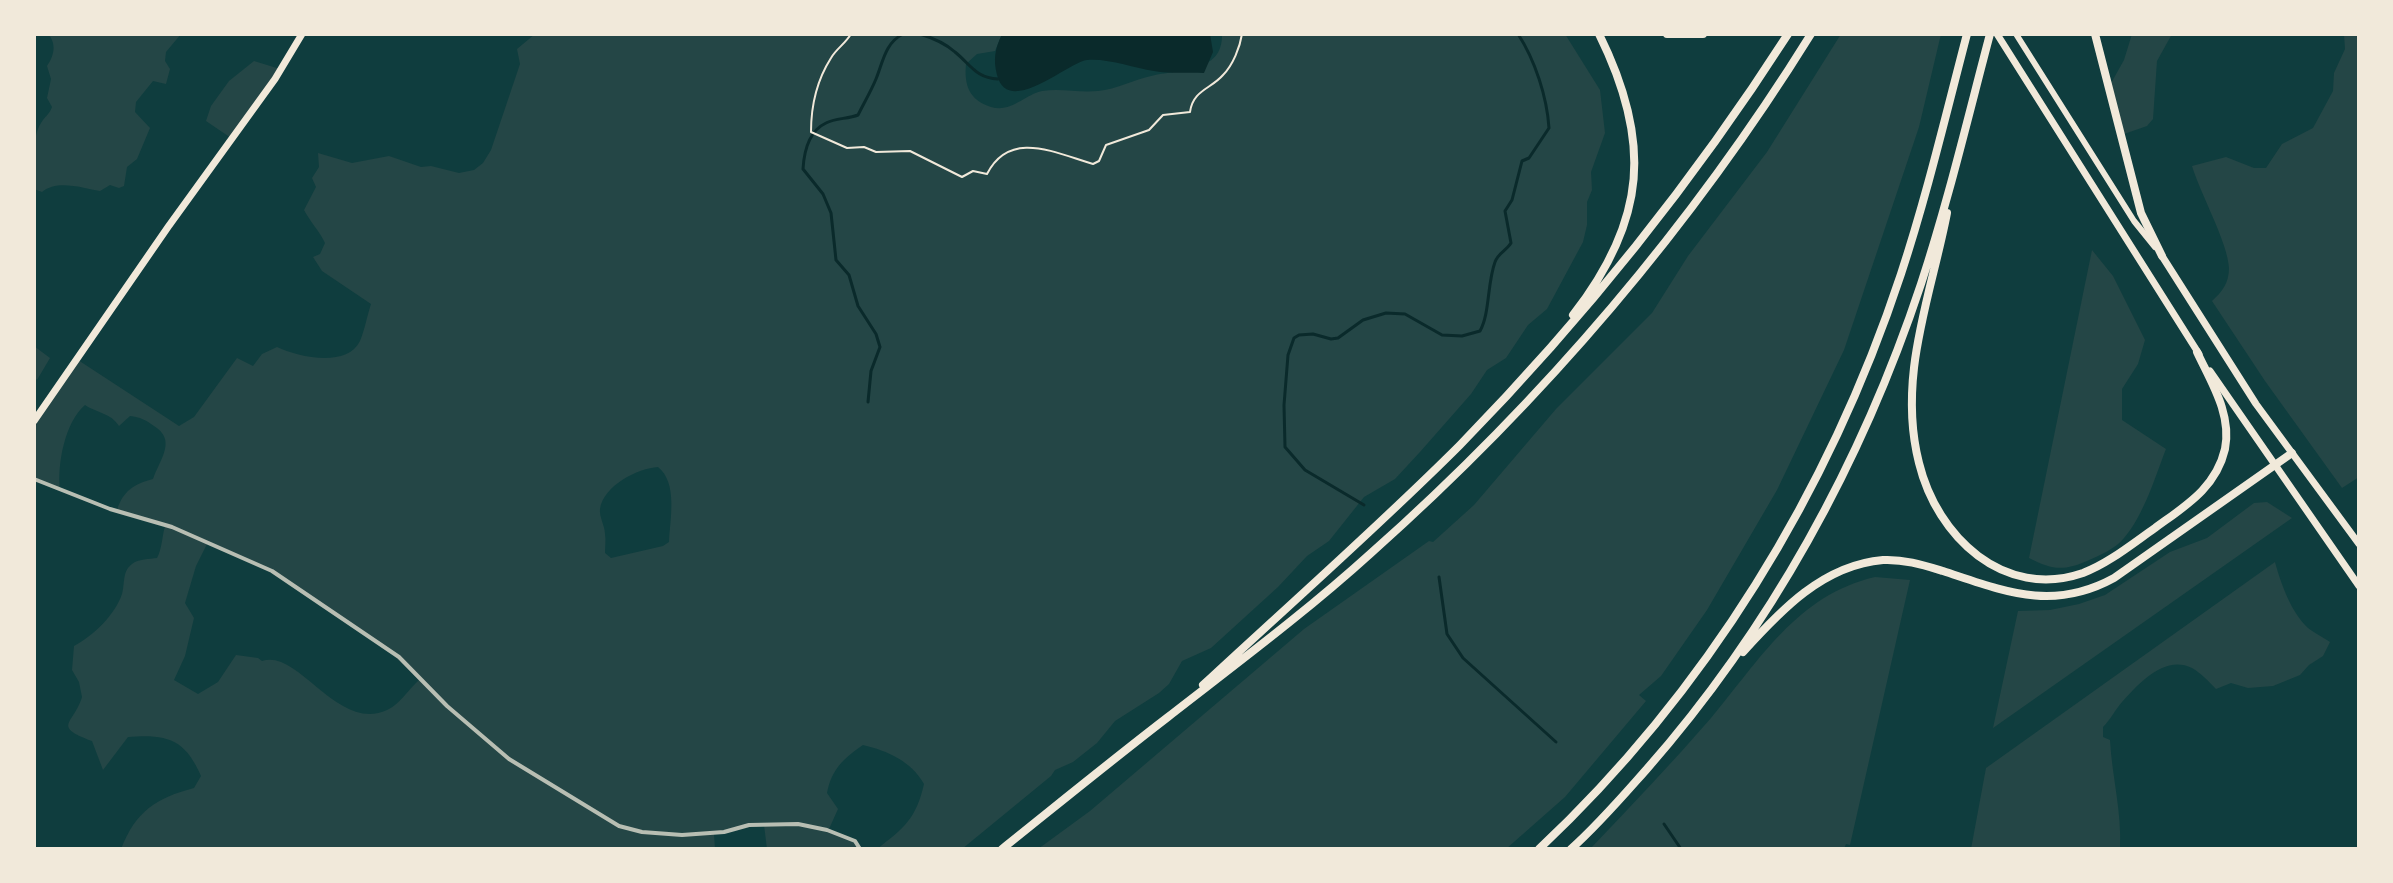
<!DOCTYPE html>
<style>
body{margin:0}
#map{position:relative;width:2393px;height:883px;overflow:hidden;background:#0f3d3e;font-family:Poppins,sans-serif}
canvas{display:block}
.frame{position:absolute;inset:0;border:36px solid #f1e9da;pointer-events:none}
</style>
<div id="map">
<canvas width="2393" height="883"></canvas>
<div class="frame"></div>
</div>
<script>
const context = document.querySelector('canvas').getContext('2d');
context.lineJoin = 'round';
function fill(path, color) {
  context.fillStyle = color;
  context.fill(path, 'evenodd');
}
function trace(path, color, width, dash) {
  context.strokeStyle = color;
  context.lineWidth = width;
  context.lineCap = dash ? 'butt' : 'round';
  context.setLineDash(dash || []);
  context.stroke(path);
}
fill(new Path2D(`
 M48 34H181L166 52 165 61 170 69 166 84 153 81 136 102 135 112 150 128 137 159 127 167 124 186 119 188 110 185 100 191C83 188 57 179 42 192L34 189C34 171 31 138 41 123 45 116 49 115 52 107L47 98 51 79 47 66C54 56 57 44 48 34Z
 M535 34H1002L995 51 977 54 966 64C964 85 969 100 991 107 1011 113 1024 95 1042 91 1061 88 1079 93 1098 91 1117 89 1133 80 1151 76 1178 69 1223 74 1222 34H1565L1600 90 1605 133 1591 172 1592 190 1587 202V225L1583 242 1547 309 1528 325 1506 358 1487 370 1471 394 1420 452 1395 479 1364 497 1329 541 1307 556 1278 587 1211 648 1182 661 1169 684 1159 693 1115 721 1097 743 1073 762 1055 770 1051 776 962 849H877C904 828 916 819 924 784 911 761 888 751 863 745 843 759 832 769 827 793L838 809 829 829 853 840 860 849H767L764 825 761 824 714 834 715 849H121C136 811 156 798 194 788L201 776C185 739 167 734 128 737L103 770 92 741C51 726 74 724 82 697L79 682 72 670 74 646C93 636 115 615 122 594 125 584 122 571 132 564 138 559 150 559 157 558 162 549 162 536 165 526L117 510C123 491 134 484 153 479 160 459 177 440 154 426 146 420 140 417 130 416L119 426C111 413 97 413 85 405 65 422 57 464 60 490L34 480V420L78 360 179 426 194 417 237 358 253 366 262 354 277 347C298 357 347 368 360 341 365 329 367 316 371 304L322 271 313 257 320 254 325 243C320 232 309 220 304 210L316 187 312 178 319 167 318 153 352 163 389 156 421 167 431 166 459 173 474 170 483 163 491 150 520 64 517 49ZM658 467C678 483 670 519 669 542L663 546 611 558 605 553C605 547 606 540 605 534 605 526 599 517 600 509 603 486 638 468 658 467ZM207 544 267 570 286 581 391 653 419 680C408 690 400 704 387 710 338 733 298 648 262 661L258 658 236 655 218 682 198 694 174 680 185 656 194 618 185 603 196 566Z
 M1841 34H1941L1919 127 1844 350 1777 490 1707 610 1661 676 1639 695 1646 701 1565 797 1506 849H1038L1090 811 1304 629 1429 541 1433 542 1474 505 1556 409 1652 313 1688 256 1767 152Z
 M2132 34H2172L2157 61 2153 119 2147 126 2124 134 2110 85 2124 60Z
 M2344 34H2359V477L2342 488 2265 381 2212 301C2222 292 2229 283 2229 268 2228 243 2200 193 2192 166L2226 157 2254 168H2266L2282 144 2313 128 2333 91 2334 73 2345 49Z
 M254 61 280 69 231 138 206 121 211 106 229 81Z
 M2092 250 2113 276 2145 340 2138 364 2122 389V420L2166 449C2155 477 2144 515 2124 538 2115 549 2100 555 2087 561 2064 571 2052 570 2029 558Z
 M34 346 50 358 37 380 34 377Z
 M2267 502 2292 518 1993 728 2018 611 2050 610 2079 604 2105 595 2170 552 2207 538 2254 503Z
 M2275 562C2281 584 2291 612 2308 628 2314 633 2323 637 2330 642L2323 656 2309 665 2300 675 2273 686 2248 688 2231 683 2216 689C2209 682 2201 673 2192 668 2165 654 2138 684 2122 702 2115 710 2111 719 2103 727V737L2110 740C2112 777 2122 812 2120 849H1971L1986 768Z
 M1875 577 1910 580 1850 845 1846 844 1844 849H1590C1631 806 1672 763 1711 718 1759 661 1797 595 1875 577Z`), '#244646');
fill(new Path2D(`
 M1002 34H1210L1213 52 1204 73C1187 72 1170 74 1154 71 1133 68 1108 58 1087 60 1068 62 1008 118 997 75 993 59 995 49 1002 34Z`), '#0a2a2b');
trace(new Path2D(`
 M920 34C933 38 945 43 955 52 971 65 976 78 998 79
 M868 402 871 371 880 347 876 334 858 306 849 275 836 260 831 213 823 194 803 169C804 152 809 131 826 123 835 118 848 119 858 115 864 103 871 91 876 79 883 62 885 43 903 34
 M1364 505 1305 470 1285 447 1284 405 1288 355 1294 338 1299 335 1313 334 1331 339 1338 338 1363 320 1386 313 1405 314 1442 335 1462 336 1480 331C1490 313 1487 284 1495 262 1498 253 1506 251 1511 243L1505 211 1512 200 1522 161 1529 158 1549 128C1547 97 1535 60 1518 34
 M1439 577 1447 634 1463 658 1556 742
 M1664 824 1681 849`), '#0a2a2b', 3);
trace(new Path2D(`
 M851 34C845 44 836 49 831 58 817 80 811 107 811 132L847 148 864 147 876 152 910 151 962 177 973 171 987 174C1010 129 1055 153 1093 164L1099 161 1106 145 1149 130 1163 115 1190 112C1193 90 1211 89 1223 75 1233 65 1240 47 1242 34`), '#f1e9da', 2);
trace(new Path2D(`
 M34 479 110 509 172 527 272 571 399 657 447 706 509 759 619 826 642 832 682 835 724 832 749 825 798 824 827 830 855 841 860 849`), '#b8beb3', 4);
trace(new Path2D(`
 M2016 34 2134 221 2155 247`), '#f1e9da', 6);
trace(new Path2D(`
 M34 421 168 227 275 79 302 34`), '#f1e9da', 7);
trace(new Path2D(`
 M1997 34 2199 354
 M2162 256 2256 404 2359 544
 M2210 371 2359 586`), '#f1e9da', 7);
trace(new Path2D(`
 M1667 34H1703
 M2095 34 2141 213 2162 256
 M1947 213C1931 296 1897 377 1919 463 1937 537 2004 600 2083 573 2109 563 2132 544 2155 528 2185 506 2216 488 2225 449 2232 414 2211 382 2197 352
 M1573 315C1647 220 1652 141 1599 34
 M1743 652C1780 611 1823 565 1883 560 1904 559 1923 565 1943 571 2004 591 2052 612 2114 578L2292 453
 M1203 685C1289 605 1377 528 1460 445 1583 319 1693 182 1788 34
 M1002 849C1057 805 1112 760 1168 717 1236 664 1306 612 1370 554 1540 403 1691 227 1811 34
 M1539 849C1706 692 1829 492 1901 274 1927 195 1946 114 1967 34
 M1571 849C1598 825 1622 797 1646 770 1770 629 1862 462 1921 284 1948 202 1968 117 1990 34`), '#f1e9da', 8);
</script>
